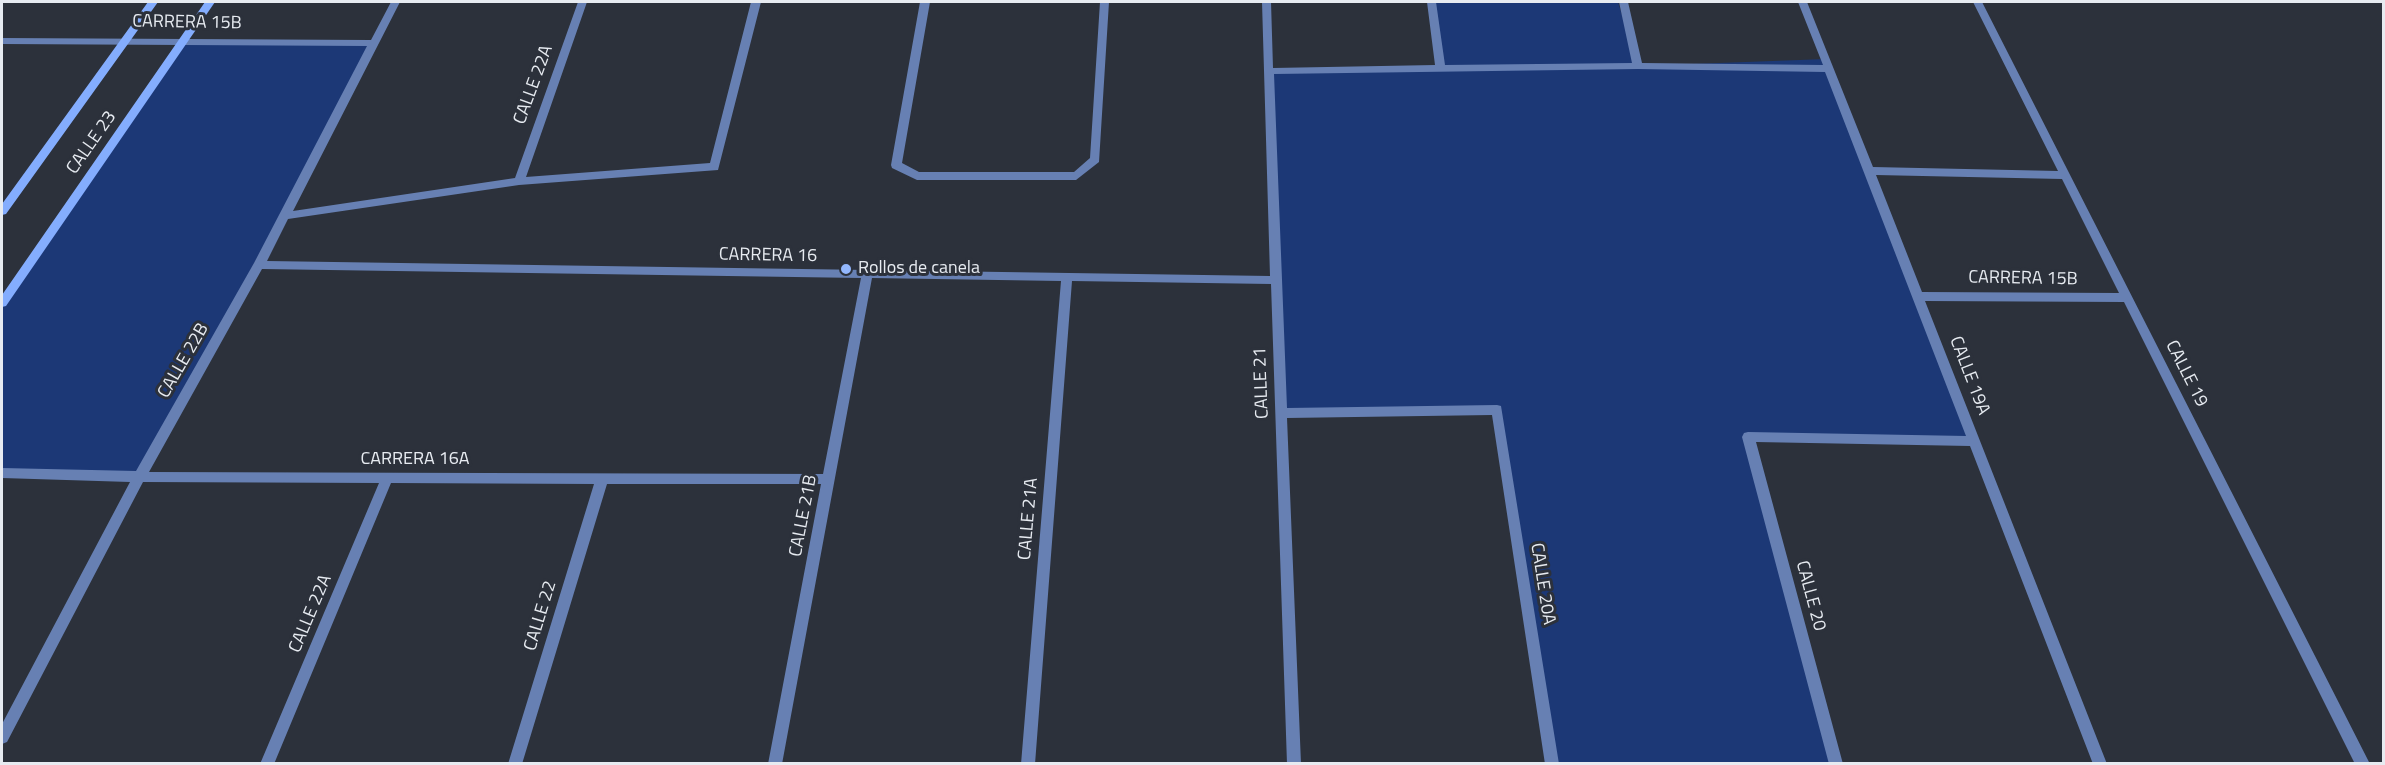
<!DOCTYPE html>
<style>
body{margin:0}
#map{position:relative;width:2385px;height:765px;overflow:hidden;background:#2c313b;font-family:"Titillium Web",sans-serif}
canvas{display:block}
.frame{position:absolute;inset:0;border:3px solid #e7ebf1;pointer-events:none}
</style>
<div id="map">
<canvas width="2385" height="765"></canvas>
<div class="frame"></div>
</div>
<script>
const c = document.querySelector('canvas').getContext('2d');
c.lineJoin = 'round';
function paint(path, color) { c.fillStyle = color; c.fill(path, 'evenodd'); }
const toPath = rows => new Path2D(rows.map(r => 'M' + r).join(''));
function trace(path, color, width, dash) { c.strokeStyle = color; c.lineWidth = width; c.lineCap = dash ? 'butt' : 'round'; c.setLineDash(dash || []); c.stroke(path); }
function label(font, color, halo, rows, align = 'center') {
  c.font = font + ' "Titillium Web",sans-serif'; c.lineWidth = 6; c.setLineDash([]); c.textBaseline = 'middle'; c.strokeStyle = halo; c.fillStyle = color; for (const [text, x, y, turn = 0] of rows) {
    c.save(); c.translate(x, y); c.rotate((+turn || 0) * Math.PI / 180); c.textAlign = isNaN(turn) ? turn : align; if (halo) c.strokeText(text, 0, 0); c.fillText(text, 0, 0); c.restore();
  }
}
paint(toPath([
 [1432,2,1618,2,1638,66,1826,59,1975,441,1748,438,1836,763,1552,763,1497,410,1281,413,1268,71,1440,68],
 [182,42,373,43,139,477,2,473,2,303]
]), '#1c3876');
paint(toPath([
 [391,2,400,2,293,211,515,178,578,2,587,2,526,177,710,163,751,2,761,2,718,170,519,185,288,219,267,261,1270,276,1262,2,1271,2,1273,68,1435,65,1427,2,1436,2,1445,65,1632,63,1619,2,1628,2,1642,63,1823,65,1798,2,1807,2,1873,167,2058,171,1973,2,1982,2,2370,764,2355,764,2124,302,1925,301,2107,764,2093,764,1970,446,1756,442,1843,764,1829,764,1742,437,1744,433,1748,432,1966,436,1825,72,1638,69,1274,74,1287,408,1497,405,1501,406,1559,764,1545,764,1492,415,1287,418,1301,764,1287,764,1271,284,1072,281,1035,764,1021,764,1061,281,872,278,782,764,768,764,821,484,607,484,522,764,508,764,594,484,391,483,274,764,260,764,379,483,143,482,7,742,2,744,2,724,130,482,2,478,2,468,136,471,254,263,367,46,2,44,2,38,371,40,391,2],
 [1876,175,2062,179,2119,293,1922,292,1876,175],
 [262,269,861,278,823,474,149,472,262,269],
 [920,2,930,2,902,163,919,172,1074,172,1090,158,1100,2,1109,2,1099,162,1076,180,917,180,892,168,891,165,920,2]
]), '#6780b3');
paint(toPath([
 [148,2,158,2,6,214,2,215,2,204,148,2],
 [205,2,215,2,6,306,2,307,2,295,205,2]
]), '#84adfe');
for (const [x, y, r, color] of [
 [846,269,6,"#93b7fd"]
]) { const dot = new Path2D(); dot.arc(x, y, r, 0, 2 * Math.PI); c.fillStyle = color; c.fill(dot); trace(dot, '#2c313b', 2); }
label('18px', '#e7ebf1', '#2c313b', [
 ["CARRERA 15B",187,23,1],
 ["CALLE 22A",534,85,-70],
 ["CALLE 23",92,143,-55],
 ["CARRERA 16",768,256,1],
 ["CARRERA 15B",2023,279,1],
 ["CALLE 22B",184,361,-60],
 ["CALLE 19",2186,374,63],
 ["CALLE 19A",1969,376,69],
 ["CALLE 21",1262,383,-92],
 ["CARRERA 16A",415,460],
 ["CALLE 21B",804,516,-79],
 ["CALLE 21A",1029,519,-85],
 ["CALLE 20A",1542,584,81],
 ["CALLE 20",1810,596,75],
 ["CALLE 22A",311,614,-67],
 ["CALLE 22",541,616,-73]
]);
label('18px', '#e7ebf1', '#2c313b', [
 ["Rollos de canela",858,269]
], 'left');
</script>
